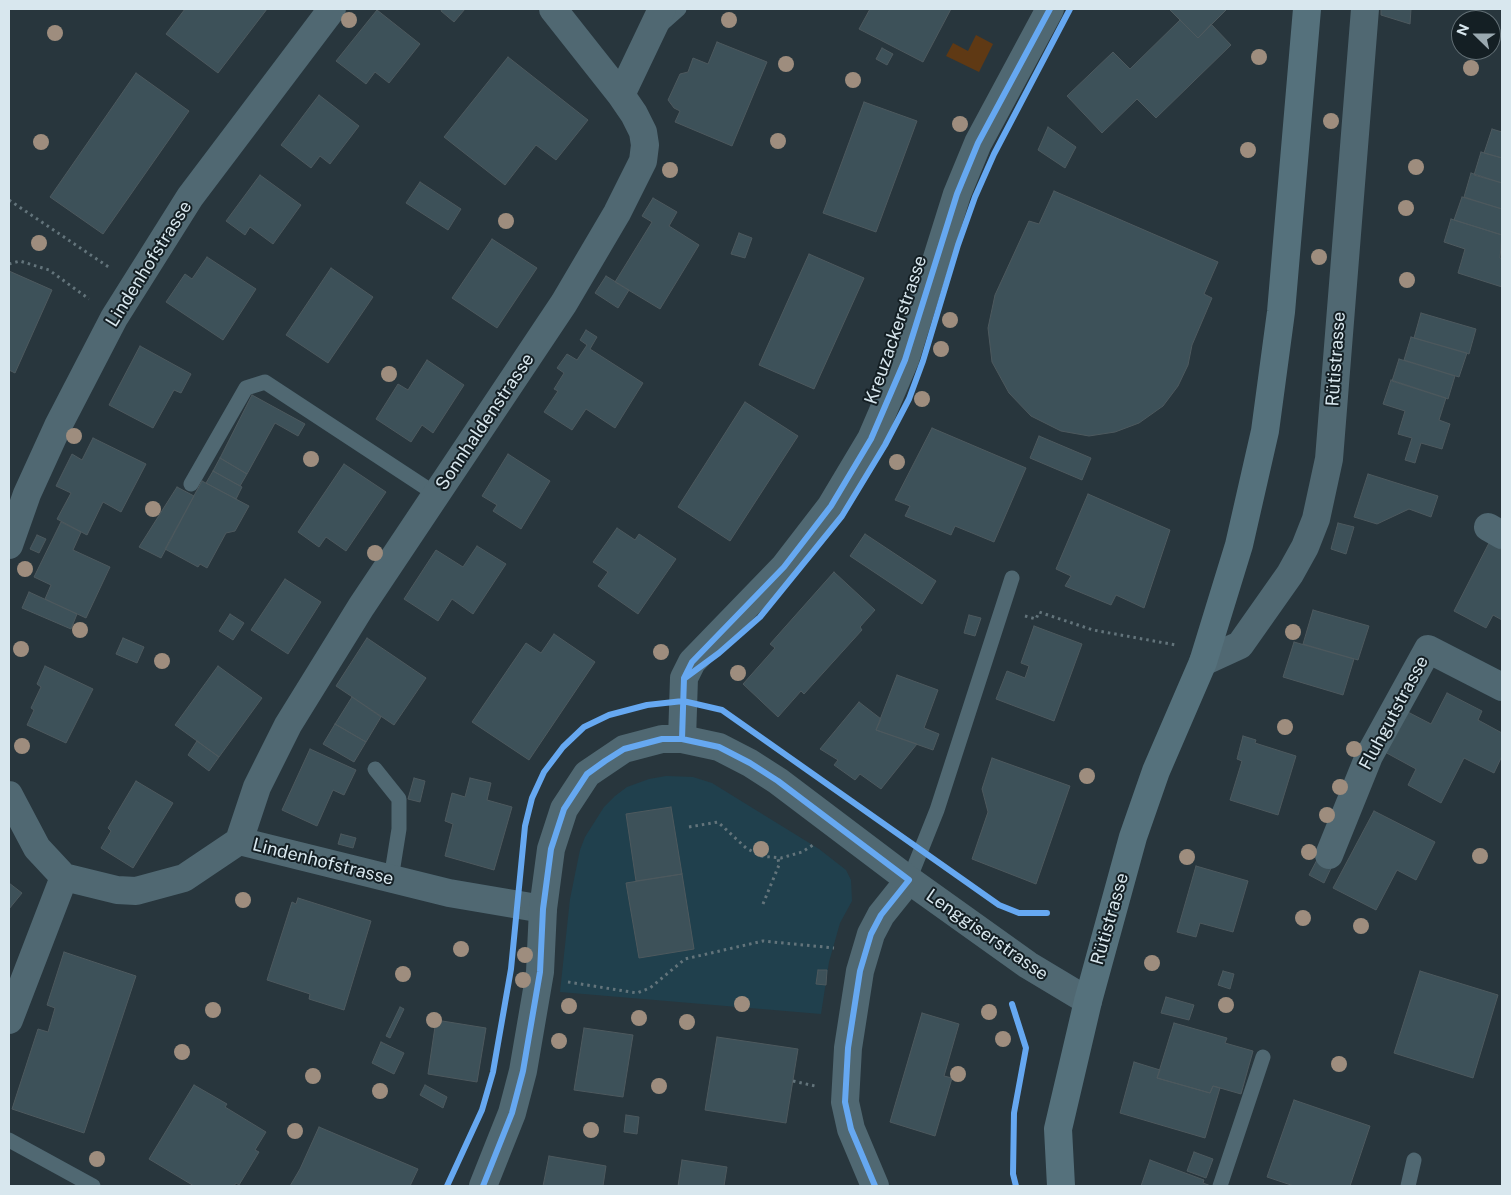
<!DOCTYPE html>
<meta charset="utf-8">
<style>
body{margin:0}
#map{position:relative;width:1511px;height:1195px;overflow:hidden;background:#28363d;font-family:"Public Sans",sans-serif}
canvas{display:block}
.frame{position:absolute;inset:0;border:10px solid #d8e7ee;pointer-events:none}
.north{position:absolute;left:1451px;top:10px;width:50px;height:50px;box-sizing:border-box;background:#141f24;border:1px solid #626f75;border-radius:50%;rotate:292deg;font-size:14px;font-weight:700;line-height:20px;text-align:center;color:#d8e7ee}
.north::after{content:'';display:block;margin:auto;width:18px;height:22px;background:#9aa9b0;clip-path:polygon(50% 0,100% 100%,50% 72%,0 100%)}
</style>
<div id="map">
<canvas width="1511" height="1195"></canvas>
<div class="frame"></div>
<div class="north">N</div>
</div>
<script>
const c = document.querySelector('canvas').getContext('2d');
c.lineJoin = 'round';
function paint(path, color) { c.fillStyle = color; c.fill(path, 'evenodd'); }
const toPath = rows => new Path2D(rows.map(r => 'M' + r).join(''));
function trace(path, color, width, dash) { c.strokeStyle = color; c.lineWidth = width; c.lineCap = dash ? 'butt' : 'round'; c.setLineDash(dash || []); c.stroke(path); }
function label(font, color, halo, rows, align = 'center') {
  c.font = font + ' "Public Sans",sans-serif'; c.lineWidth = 4; c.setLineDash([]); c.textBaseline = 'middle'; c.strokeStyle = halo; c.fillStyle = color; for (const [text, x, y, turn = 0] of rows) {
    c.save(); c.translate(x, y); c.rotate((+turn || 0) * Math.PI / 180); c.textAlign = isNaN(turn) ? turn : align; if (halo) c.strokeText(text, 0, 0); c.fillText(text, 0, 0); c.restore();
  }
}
paint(toPath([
 [666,776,693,777,712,783,819,849,846,870,851,880,852,901,840,923,829,962,821,1014,560,992,570,899,580,850,585,837,604,807,615,796,627,787,649,779]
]), '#20404d');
paint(toPath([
 [976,35,993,44,979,72,946,56,953,43,968,51]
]), '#5f3914');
const building = toPath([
 [185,9,267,9,218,73,166,34,185,9],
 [442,9,465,9,454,22,441,11,442,9],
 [870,9,951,9,923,62,859,29,870,9],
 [1169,9,1227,9,1198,38,1169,9],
 [1381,9,1411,9,1410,24,1381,15,1381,9],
 [377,10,420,44,389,83,375,72,366,84,336,61,377,10],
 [1180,20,1198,38,1211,24,1231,45,1156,118,1137,99,1102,133,1067,96,1113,52,1130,69,1180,20],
 [717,42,767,62,732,146,675,122,680,111,674,108,668,100,680,74,688,72,693,58,708,64,717,42],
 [882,48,893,54,887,65,876,59,882,48],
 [508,57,588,120,556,160,536,145,505,185,444,137,508,57],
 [136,73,189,111,103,234,50,197,136,73],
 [319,95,359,126,330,164,320,156,311,168,281,145,319,95],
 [864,102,917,121,876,232,823,213,864,102],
 [1048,127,1076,147,1065,168,1038,150,1048,127],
 [1492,129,1502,132,1502,158,1484,153,1492,129],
 [1481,152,1502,158,1502,183,1474,175,1481,152],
 [1471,173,1502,183,1502,209,1464,197,1471,173],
 [260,175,301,205,273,244,250,227,245,235,226,221,260,175],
 [420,182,461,209,448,230,406,203,420,182],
 [1054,191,1218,262,1204,294,1212,298,1192,345,1188,365,1178,386,1163,406,1139,423,1115,432,1089,436,1061,431,1031,416,1009,393,992,362,988,328,995,295,1029,221,1039,224,1054,191],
 [1462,197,1502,209,1502,235,1454,220,1462,197],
 [653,198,677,212,669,226,699,245,660,309,615,282,652,222,642,216,653,198],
 [1451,219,1502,235,1500,258,1502,259,1502,287,1458,273,1465,249,1444,242,1451,219],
 [739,233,752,238,745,258,731,254,739,233],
 [492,239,537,268,497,328,452,298,492,239],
 [809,254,864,278,814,389,759,365,809,254],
 [207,257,256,289,223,340,166,302,185,274,192,279,207,257],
 [331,268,373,297,328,363,286,335,331,268],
 [9,271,52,290,15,373,9,370,9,271],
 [606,276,629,290,618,308,595,293,606,276],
 [1421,313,1476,329,1469,354,1414,338,1421,313],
 [586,330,597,337,590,349,643,383,615,428,586,409,572,430,544,412,558,391,554,389,564,373,557,368,567,354,577,360,587,345,580,340,586,330],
 [1411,337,1467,353,1459,377,1404,360,1411,337],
 [140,346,191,374,181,393,174,390,153,428,109,405,140,346],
 [1399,359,1455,376,1448,399,1392,381,1399,359],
 [427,360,464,385,433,433,422,425,411,442,376,419,398,384,408,390,427,360],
 [1391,380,1446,398,1439,420,1450,424,1442,449,1421,443,1415,463,1405,460,1412,438,1398,434,1405,411,1383,404,1391,380],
 [252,395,305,424,298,436,275,423,247,474,220,458,252,395],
 [745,402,798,436,730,541,678,507,745,402],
 [932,428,1026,468,994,542,955,526,951,535,905,516,910,506,895,500,932,428],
 [1039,436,1091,458,1082,480,1030,458,1039,436],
 [93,438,146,464,121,512,103,502,87,535,57,519,71,493,56,486,72,454,82,460,93,438],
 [508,454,550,481,521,529,493,511,497,505,482,496,508,454],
 [220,458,247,474,240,486,213,471,220,458],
 [344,464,386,492,346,551,326,537,319,547,298,532,344,464],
 [213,471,242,487,236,499,206,483,213,471],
 [1368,474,1438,496,1431,517,1409,509,1377,524,1354,517,1368,474],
 [202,481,249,506,235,531,226,533,207,568,200,564,198,567,165,549,202,481],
 [177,487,194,496,161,558,139,547,177,487],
 [1088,494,1170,530,1144,608,1116,595,1111,605,1065,586,1071,576,1056,569,1088,494],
 [61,522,81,532,73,550,110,567,86,618,45,599,51,585,34,577,61,522],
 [1338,523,1354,527,1346,554,1331,549,1338,523],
 [617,528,635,540,639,534,676,559,638,614,598,586,608,572,593,562,617,528],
 [865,534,936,581,922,604,850,556,865,534],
 [37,535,46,539,39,553,30,549,37,535],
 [1489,543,1502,550,1502,620,1493,615,1486,628,1454,611,1489,543],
 [477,546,506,564,473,614,452,599,438,621,404,599,436,550,463,567,477,546],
 [834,572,875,610,860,627,862,630,804,694,801,691,778,717,743,684,775,648,770,644,834,572],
 [285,579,321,602,288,654,251,630,285,579],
 [29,592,77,614,71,629,22,608,29,592],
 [1313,610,1369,626,1358,660,1303,644,1313,610],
 [230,614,244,623,233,640,219,631,230,614],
 [969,615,981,618,975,636,964,633,969,615],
 [1034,626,1082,644,1054,721,996,699,1007,671,1025,678,1029,666,1021,663,1034,626],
 [554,634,595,662,529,760,472,722,526,643,541,653,554,634],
 [123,638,144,647,137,663,116,654,123,638],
 [367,638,426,678,394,725,336,686,367,638],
 [1294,642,1354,659,1343,695,1283,677,1294,642],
 [45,666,93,689,66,743,27,725,34,710,31,708,41,687,37,684,45,666],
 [218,666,262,698,219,757,175,725,218,666],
 [897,675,938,690,924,728,939,734,933,750,876,730,897,675],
 [1447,693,1482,711,1478,720,1502,733,1502,756,1494,773,1464,758,1441,803,1408,785,1416,769,1383,751,1404,710,1431,724,1447,693],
 [352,697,381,717,366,742,335,724,352,697],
 [859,702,881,719,876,730,917,744,881,789,860,774,855,780,834,765,838,760,820,749,859,702],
 [335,724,366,742,354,762,323,744,335,724],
 [1243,736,1256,740,1255,743,1296,756,1278,815,1230,800,1242,761,1237,759,1243,736],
 [197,741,219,757,209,771,188,755,197,741],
 [310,749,356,770,344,795,333,790,317,826,282,810,310,749],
 [992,758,1070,786,1036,884,972,859,988,812,982,789,992,758],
 [414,778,425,781,420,802,408,799,414,778],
 [470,778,491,783,487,800,512,807,494,870,445,856,453,824,445,821,452,793,465,797,470,778],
 [136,781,173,803,133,868,101,848,111,831,108,828,136,781],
 [671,807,682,874,636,881,626,814,671,807],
 [1374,811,1435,842,1416,880,1397,870,1376,910,1333,888,1374,811],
 [341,834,356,838,353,848,338,844,341,834],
 [1319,856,1333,864,1324,883,1309,875,1319,856],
 [1196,866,1248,881,1233,932,1200,923,1196,937,1177,932,1196,866],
 [682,874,694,949,639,958,626,883,682,874],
 [9,883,22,893,9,909,9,883],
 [298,898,371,921,344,1010,309,999,310,994,267,980,292,902,296,904,298,898],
 [64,952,136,976,84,1133,12,1109,38,1029,48,1032,55,1008,47,1005,64,952],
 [818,970,827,970,826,985,816,984,818,970],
 [1223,971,1234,974,1230,989,1218,985,1223,971],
 [1420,971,1498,995,1473,1078,1394,1053,1420,971],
 [1166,997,1194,1005,1189,1020,1161,1013,1166,997],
 [400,1007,404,1009,390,1038,386,1036,400,1007],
 [922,1013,959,1024,944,1076,952,1078,935,1136,890,1122,922,1013],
 [436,1020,486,1028,477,1082,428,1074,436,1020],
 [1174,1023,1227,1038,1225,1043,1253,1051,1241,1094,1213,1086,1210,1093,1157,1078,1174,1023],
 [584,1028,633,1035,623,1097,574,1090,584,1028],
 [717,1037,798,1049,786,1123,705,1110,717,1037],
 [381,1042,404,1053,394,1074,372,1063,381,1042],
 [1134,1062,1160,1070,1157,1078,1210,1093,1213,1086,1220,1088,1205,1138,1120,1113,1134,1062],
 [194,1085,227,1104,225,1107,266,1132,255,1150,259,1152,239,1185,236,1183,234,1186,194,1186,149,1159,194,1085],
 [425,1085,447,1097,443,1108,420,1095,425,1085],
 [1294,1100,1370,1126,1350,1186,1294,1186,1267,1177,1294,1100],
 [626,1115,639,1117,637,1134,624,1132,626,1115],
 [319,1127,418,1169,410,1186,290,1186,300,1169,319,1127],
 [1194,1152,1213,1159,1206,1178,1187,1171,1194,1152],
 [549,1156,606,1166,603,1186,543,1186,549,1156],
 [682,1160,727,1167,724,1186,678,1186,682,1160],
 [1150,1160,1204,1180,1203,1183,1211,1186,1141,1186,1150,1160]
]);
paint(building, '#3d5159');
trace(building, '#4d595e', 1);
trace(toPath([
 [9,200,110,268],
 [9,264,20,261,49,270,89,299],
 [1025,616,1036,619,1039,612,1093,630,1176,645],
 [689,827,718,822,746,848,761,856,781,858,802,852,813,845],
 [763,904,779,865,778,858],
 [568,982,637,993,650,988,685,959,763,941,834,948],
 [793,1081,815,1086]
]), '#63747b', 3, [2.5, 4]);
trace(toPath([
 [661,25,679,9],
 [191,484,246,388,265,382,437,495],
 [375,769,399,799,399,829,391,879],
 [909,880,937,810,1012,578],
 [9,1140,93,1186],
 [1220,1186,1263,1057],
 [1408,1186,1414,1160]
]), '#506872', 15);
trace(toPath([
 [621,95,662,9],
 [1488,527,1502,535],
 [9,545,27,494,58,426,114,318,190,197,332,9],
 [1203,662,1240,645,1290,574,1305,547,1316,519,1329,459,1365,9],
 [682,739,684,678,692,662,784,567,831,506,871,439,905,360,957,194,978,143,1050,9],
 [9,795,37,848,64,877,117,890,136,891,184,878,239,841,449,893,543,909],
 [239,841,257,787,288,725,361,607,564,303,617,213,643,161,645,145,643,132,634,114,621,95,553,9],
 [1329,855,1369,756,1428,649,1502,687],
 [9,1020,64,877],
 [875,1186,851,1129,845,1102,848,1048,860,971,871,934,881,915,909,880]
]), '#506872', 28);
trace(toPath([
 [483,1186,512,1113,523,1071,540,972,543,909,551,849,564,809,587,774,624,749,662,739,682,739,719,747,750,763,778,781,909,880,1028,965,1088,1001]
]), '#506872', 28);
trace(toPath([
 [1061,1186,1058,1129,1088,1001,1133,837,1156,771,1203,662,1239,545,1265,431,1281,312,1307,9]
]), '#55717c', 28);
trace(toPath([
 [685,678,719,653,760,617,842,516,885,445,909,399,923,361,958,245,975,197,994,154,1070,9],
 [682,739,684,678,692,662,784,567,831,506,871,439,905,360,957,194,978,143,1050,9],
 [1012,1004,1026,1048,1014,1113,1013,1174,1016,1186],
 [447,1186,482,1110,493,1072,511,969,525,826,532,798,544,772,563,747,584,727,609,715,647,705,683,701,722,710,999,905,1019,913,1047,913],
 [483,1186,512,1113,523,1071,540,972,543,909,551,849,564,809,587,774,605,761,624,749,662,739,682,739,719,747,750,763,778,781,909,880,881,915,871,934,860,971,848,1048,845,1102,851,1129,875,1186]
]), '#66a8f1', 6);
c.fillStyle = '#9e8d7e';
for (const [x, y] of [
 [349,20],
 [729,20],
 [55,33],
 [1259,57],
 [786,64],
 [1471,68],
 [853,80],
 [1331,121],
 [960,124],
 [778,141],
 [41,142],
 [1248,150],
 [1416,167],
 [670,170],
 [1406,208],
 [506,221],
 [39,243],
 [1319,257],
 [1407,280],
 [950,320],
 [941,349],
 [389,374],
 [922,399],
 [74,436],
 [311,459],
 [897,462],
 [153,509],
 [375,553],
 [25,569],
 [80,630],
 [1293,632],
 [21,649],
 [661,652],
 [162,661],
 [738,673],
 [1285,727],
 [22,746],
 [1354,749],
 [1087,776],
 [1340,787],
 [1327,815],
 [761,849],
 [1309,852],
 [1480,856],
 [1187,857],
 [243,900],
 [1303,918],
 [1361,926],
 [461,949],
 [525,955],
 [1152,963],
 [403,974],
 [523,980],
 [742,1004],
 [1226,1005],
 [569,1006],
 [213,1010],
 [989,1012],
 [639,1018],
 [434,1020],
 [687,1022],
 [1003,1039],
 [559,1041],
 [182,1052],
 [1339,1064],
 [958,1074],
 [313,1076],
 [659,1086],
 [380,1091],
 [591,1130],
 [295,1131],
 [97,1159]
]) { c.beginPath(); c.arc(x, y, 8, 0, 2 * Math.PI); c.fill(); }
label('18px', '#d8e7ee', '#141f24', [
 ["Lindenhofstrasse",149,264,-58],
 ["Kreuzackerstrasse",896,330,-71],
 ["Rütistrasse",1336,359,-86],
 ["Sonnhaldenstrasse",485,422,-56],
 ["Fluhgutstrasse",1394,713,-62],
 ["Lindenhofstrasse",323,862,14],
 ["Rütistrasse",1110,919,-74],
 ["Lenggiserstrasse",987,935,35]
]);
</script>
